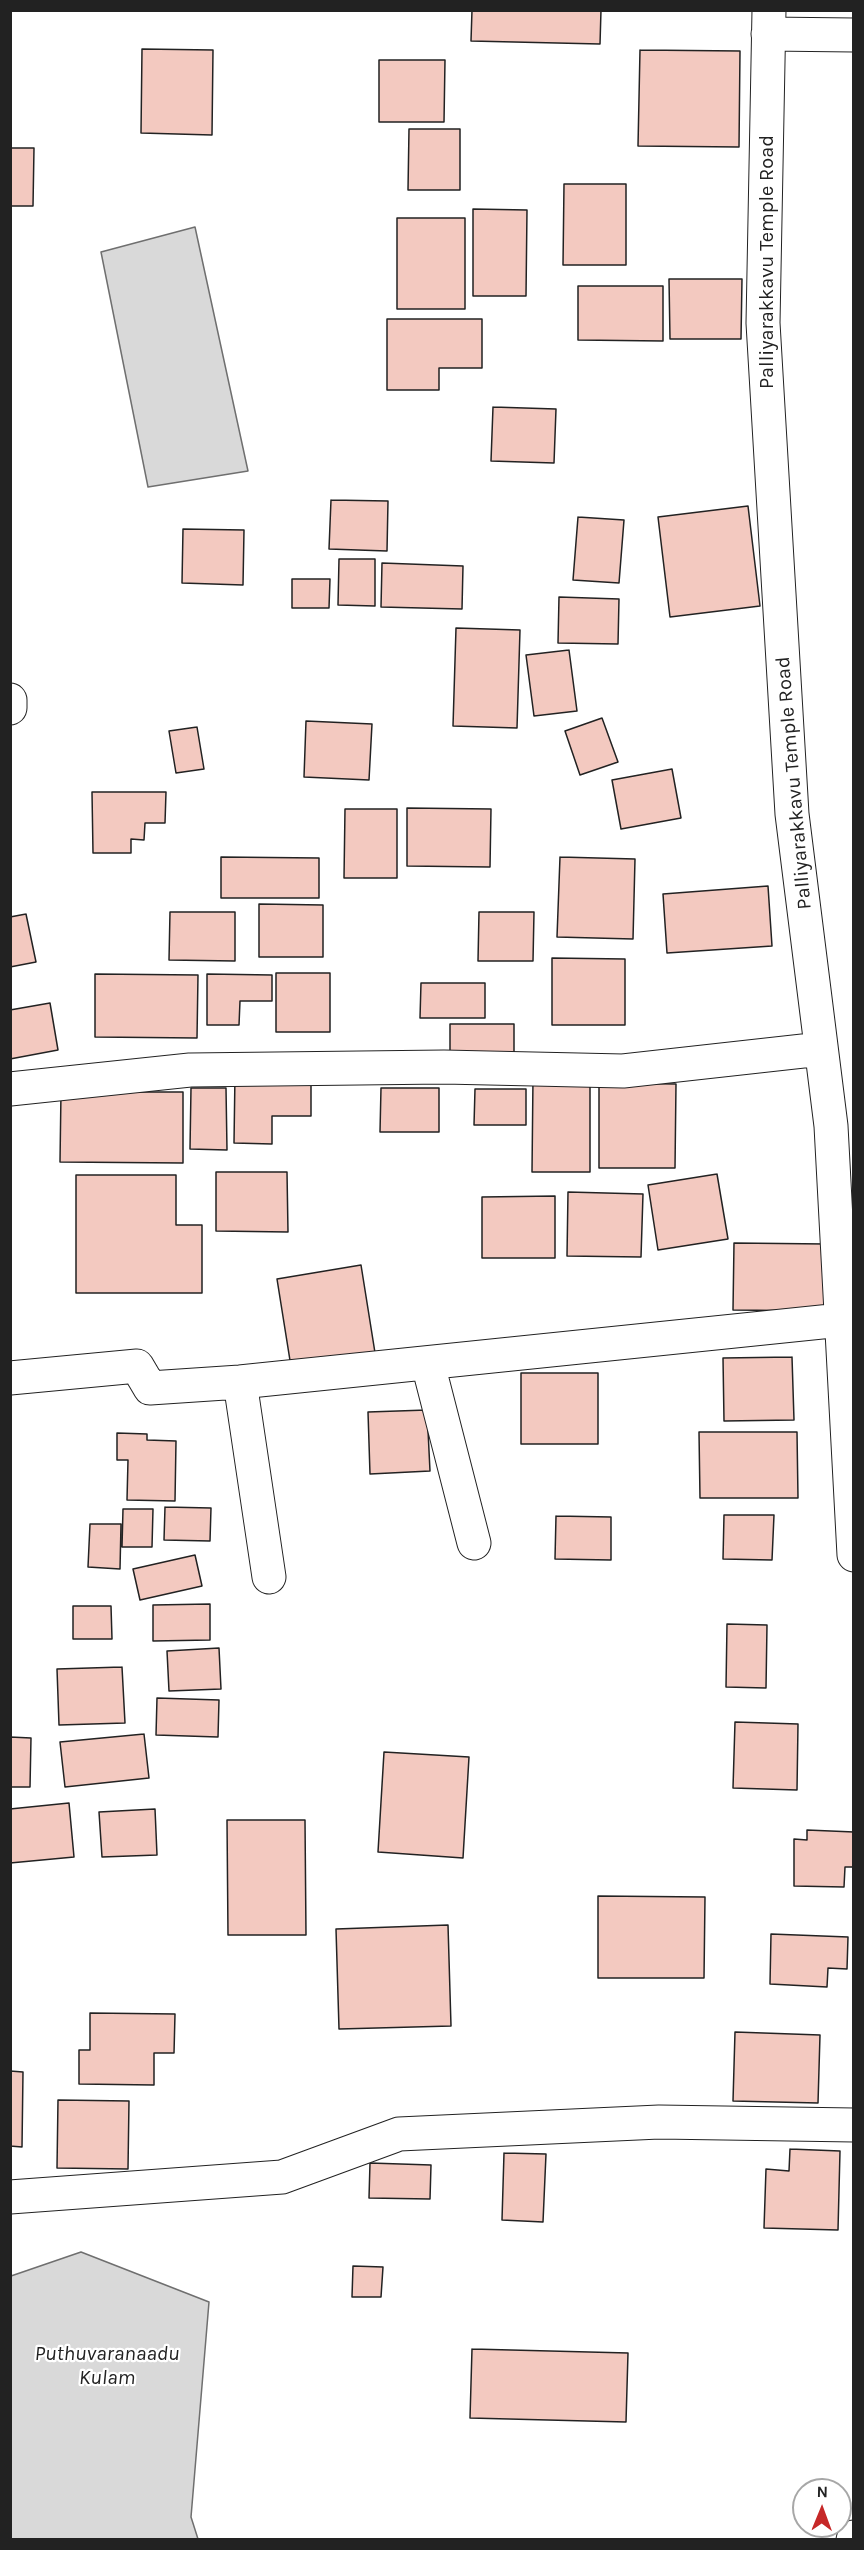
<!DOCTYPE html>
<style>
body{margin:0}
#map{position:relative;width:864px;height:2550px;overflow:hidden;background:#fff;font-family:Karla,sans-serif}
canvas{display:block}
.frame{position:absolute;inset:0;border:12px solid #222;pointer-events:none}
.north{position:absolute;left:792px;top:2478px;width:60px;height:60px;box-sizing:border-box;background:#fff;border:2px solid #a7a7a7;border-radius:50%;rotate:1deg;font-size:16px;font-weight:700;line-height:24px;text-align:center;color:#222}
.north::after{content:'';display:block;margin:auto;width:21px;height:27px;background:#c62828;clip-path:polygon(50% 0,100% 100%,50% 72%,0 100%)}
</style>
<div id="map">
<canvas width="864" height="2550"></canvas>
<div class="frame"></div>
<div class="north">N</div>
</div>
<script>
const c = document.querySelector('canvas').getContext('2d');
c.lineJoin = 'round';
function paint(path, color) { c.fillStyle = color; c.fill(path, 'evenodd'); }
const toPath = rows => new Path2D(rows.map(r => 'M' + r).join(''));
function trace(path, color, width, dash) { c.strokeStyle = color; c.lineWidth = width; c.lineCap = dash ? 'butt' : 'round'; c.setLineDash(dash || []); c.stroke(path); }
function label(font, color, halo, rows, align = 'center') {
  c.font = font + ' Karla,sans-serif'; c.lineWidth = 4.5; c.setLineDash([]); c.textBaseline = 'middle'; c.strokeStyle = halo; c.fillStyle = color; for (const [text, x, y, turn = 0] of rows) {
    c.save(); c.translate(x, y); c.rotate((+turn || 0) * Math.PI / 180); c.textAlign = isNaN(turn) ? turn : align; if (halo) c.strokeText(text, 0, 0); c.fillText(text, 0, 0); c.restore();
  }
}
const water = toPath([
 [195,227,248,471,148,487,101,252,195,227],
 [81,2252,209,2302,191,2517,198,2539,11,2539,11,2276,81,2252]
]);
paint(water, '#d9d9d9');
trace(water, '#6f6f6f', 1.5);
const building = toPath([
 [472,10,601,10,600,44,471,41,472,10],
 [142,49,213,50,212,135,141,133,142,49],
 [640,50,740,51,739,147,638,146,640,50],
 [379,60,445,60,444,122,379,122,379,60],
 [409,129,460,129,460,190,408,190,409,129],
 [10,148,34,148,33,206,10,206,10,148],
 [564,184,626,184,626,265,563,265,564,184],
 [473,209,527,210,526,296,473,296,473,209],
 [397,218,465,218,465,309,397,309,397,218],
 [669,279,742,279,741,339,670,339,669,279],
 [578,286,663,286,663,341,578,340,578,286],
 [387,319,482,319,482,368,439,368,439,390,387,390,387,319],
 [493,407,556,409,554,463,491,461,493,407],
 [331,500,388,501,387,551,329,549,331,500],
 [748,506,760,606,670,617,658,517,748,506],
 [578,517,624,520,619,583,573,580,578,517],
 [183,529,244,530,243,585,182,583,183,529],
 [339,559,375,559,375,606,338,605,339,559],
 [382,563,463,566,462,609,381,607,382,563],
 [292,579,330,579,329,608,292,608,292,579],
 [559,597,619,599,618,644,558,643,559,597],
 [456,628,520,630,517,728,453,726,456,628],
 [569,650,577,711,534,716,526,655,569,650],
 [602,718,618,762,580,775,565,731,602,718],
 [306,721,372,724,369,780,304,777,306,721],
 [197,727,204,769,176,773,169,731,197,727],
 [672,769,681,818,621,829,612,780,672,769],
 [92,792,166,792,165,823,145,823,144,840,131,839,131,853,93,853,92,792],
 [407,808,491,809,490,867,407,866,407,808],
 [345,809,397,809,397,878,344,878,345,809],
 [221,857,319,858,319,898,221,898,221,857],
 [560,857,635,859,633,939,557,937,560,857],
 [768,886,772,946,667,953,663,894,768,886],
 [259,904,323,905,323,957,259,957,259,904],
 [170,912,235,912,235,961,169,960,170,912],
 [479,912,534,912,533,961,478,961,479,912],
 [26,914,36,962,10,967,10,917,26,914],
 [552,958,625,959,625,1025,552,1025,552,958],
 [276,973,330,973,330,1032,276,1032,276,973],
 [95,974,198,975,197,1038,95,1037,95,974],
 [207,974,272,975,272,1001,240,1001,239,1025,207,1025,207,974],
 [421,983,485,983,485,1018,420,1018,421,983],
 [50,1003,58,1050,10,1059,10,1010,50,1003],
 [450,1024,514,1024,514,1060,450,1059,450,1024],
 [235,1074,311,1074,311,1116,272,1116,272,1144,234,1143,235,1074],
 [533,1078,590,1079,590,1172,532,1172,533,1078],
 [599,1083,676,1084,675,1168,599,1168,599,1083],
 [191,1088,226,1088,227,1150,190,1149,191,1088],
 [381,1088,439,1088,439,1132,380,1132,381,1088],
 [475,1089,526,1089,526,1125,474,1125,475,1089],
 [61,1092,183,1092,183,1163,60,1162,61,1092],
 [216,1172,287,1172,288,1232,216,1231,216,1172],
 [717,1174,728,1239,658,1250,648,1185,717,1174],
 [76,1175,176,1175,176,1225,202,1225,202,1293,76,1293,76,1175],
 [568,1192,643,1194,641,1257,567,1256,568,1192],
 [555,1196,555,1258,482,1258,482,1197,555,1196],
 [734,1243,826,1244,826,1311,733,1310,734,1243],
 [361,1265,376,1359,292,1373,277,1279,361,1265],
 [792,1357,794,1420,724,1421,723,1358,792,1357],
 [521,1373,598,1373,598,1444,521,1444,521,1373],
 [427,1410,430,1471,370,1474,368,1412,427,1410],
 [699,1432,797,1432,798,1498,700,1498,699,1432],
 [117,1433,147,1434,147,1440,176,1441,175,1501,127,1500,128,1460,117,1460,117,1433],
 [165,1507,211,1508,210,1541,164,1540,165,1507],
 [123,1509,153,1509,152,1547,122,1547,123,1509],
 [724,1515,774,1515,772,1560,723,1559,724,1515],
 [556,1516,611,1517,611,1560,555,1559,556,1516],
 [90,1524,121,1524,120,1569,88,1567,90,1524],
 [195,1555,202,1586,140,1600,133,1569,195,1555],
 [210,1604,210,1640,153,1641,153,1605,210,1604],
 [73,1606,111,1606,112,1639,73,1639,73,1606],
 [727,1624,767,1625,766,1688,726,1687,727,1624],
 [219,1648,221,1689,169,1691,167,1651,219,1648],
 [122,1667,125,1723,59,1725,57,1669,122,1667],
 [157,1698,219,1700,218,1737,156,1735,157,1698],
 [735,1722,798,1724,797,1790,733,1788,735,1722],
 [144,1734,149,1778,65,1787,60,1742,144,1734],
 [10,1737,31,1738,30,1787,10,1787,10,1737],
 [384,1752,469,1757,463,1858,378,1852,384,1752],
 [69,1803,74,1857,10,1863,10,1809,69,1803],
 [155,1809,157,1855,102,1857,99,1812,155,1809],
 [227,1820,305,1820,306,1935,228,1935,227,1820],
 [807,1830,854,1832,854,1867,845,1867,844,1887,794,1886,794,1839,807,1840,807,1830],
 [598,1896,705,1897,704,1978,598,1978,598,1896],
 [448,1925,451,2026,339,2029,336,1929,448,1925],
 [771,1934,848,1937,847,1969,828,1968,827,1987,770,1984,771,1934],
 [90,2013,175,2014,174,2053,154,2053,154,2085,79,2084,79,2050,90,2050,90,2013],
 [735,2032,820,2035,818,2103,733,2101,735,2032],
 [10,2071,23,2072,22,2147,10,2146,10,2071],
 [58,2100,129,2101,128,2169,57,2168,58,2100],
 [790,2149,840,2151,838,2230,764,2228,766,2169,789,2171,790,2149],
 [504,2153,546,2154,543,2222,502,2220,504,2153],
 [370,2163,431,2165,430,2199,369,2198,370,2163],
 [353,2266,383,2267,381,2297,352,2297,353,2266],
 [472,2349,628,2353,626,2422,470,2418,472,2349]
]);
paint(building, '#f3c9c0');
trace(building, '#222', 1.5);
const minor = toPath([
 [769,10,763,323,792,814,831,1126,854,1555],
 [768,34,854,35],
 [10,700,10,708],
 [10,1089,190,1070,444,1067,623,1071,821,1049],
 [428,1364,474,1543],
 [10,1378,137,1366,150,1388,240,1382,841,1320],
 [240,1382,269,1577],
 [10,2197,282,2177,399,2134,659,2122,854,2125],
 [853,2540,854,2537]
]);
trace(minor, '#222', 35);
trace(minor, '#fff', 33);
label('20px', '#222', '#fff', [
 ["Palliyarakkavu Temple Road",767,262,-90],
 ["Palliyarakkavu Temple Road",794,783,-95]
]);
label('italic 21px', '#222', '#fff', [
 ["Puthuvaranaadu",107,2354],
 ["Kulam",107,2378]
]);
</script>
